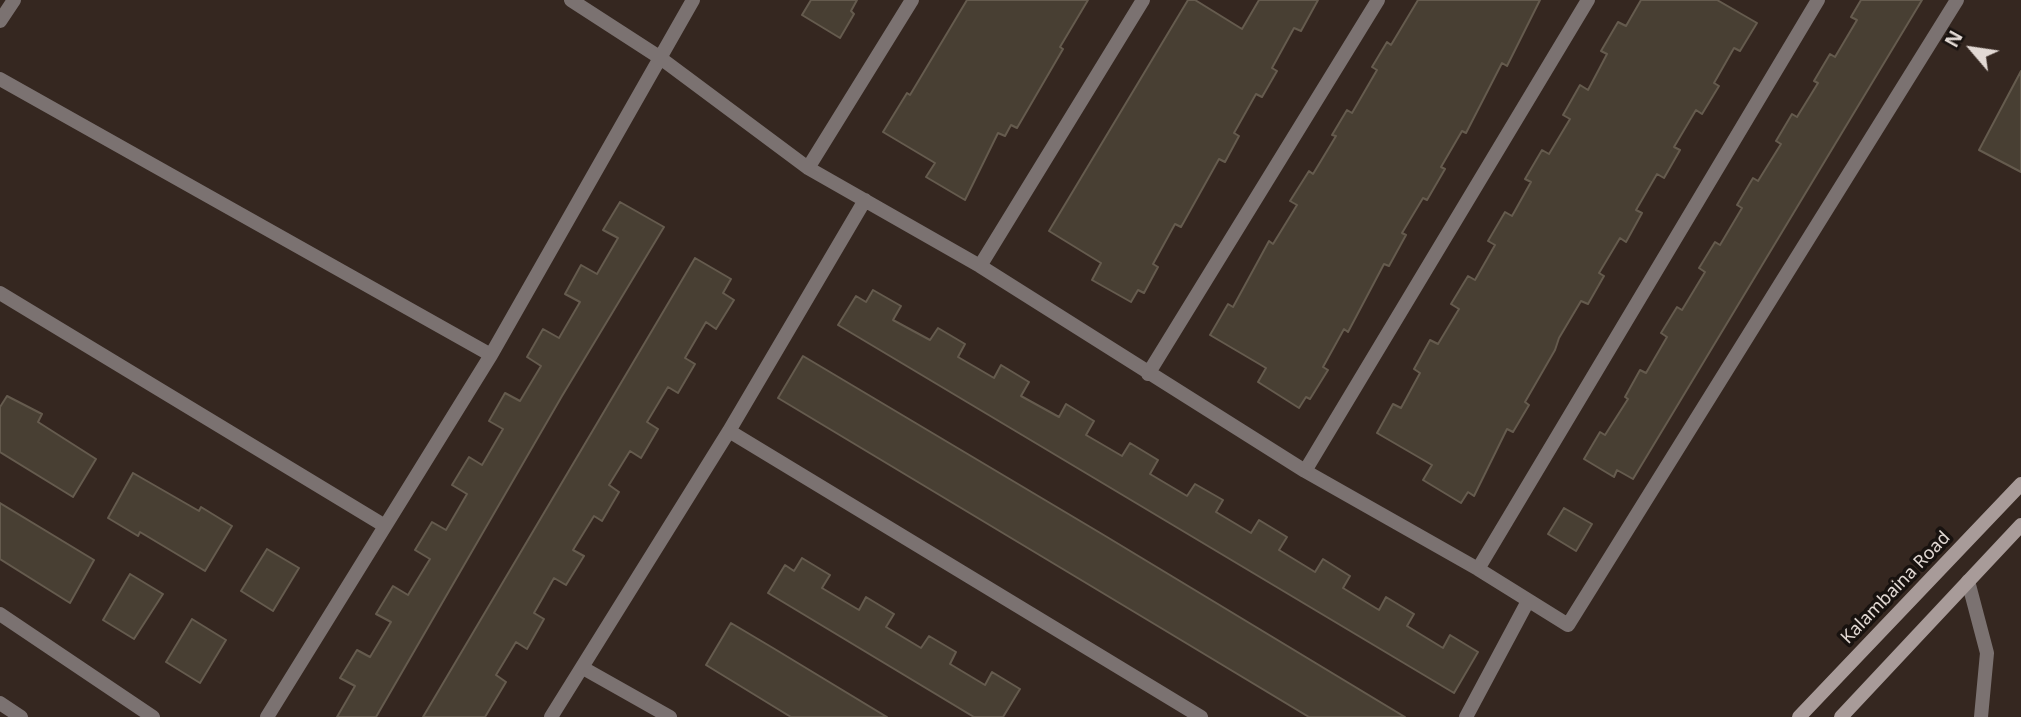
<!DOCTYPE html>
<style>
body{margin:0}
#map{position:relative;width:2021px;height:717px;overflow:hidden;background:#352720;font-family:"Noto Sans",sans-serif}
canvas{display:block}
.north{position:absolute;left:1937px;top:14px;width:70px;height:70px;-webkit-text-stroke:5px #18120f;paint-order:stroke;rotate:299deg;font-size:19px;font-weight:700;line-height:28px;text-align:center;color:#e2d9d4}
.north::after{content:'';display:block;margin:auto;width:24px;height:32px;background:#e2d9d4;clip-path:polygon(50% 0,100% 100%,50% 72%,0 100%)}
</style>
<div id="map">
<canvas width="2021" height="717"></canvas>
<div class="north">N</div>
</div>
<script>
const c = document.querySelector('canvas').getContext('2d');
c.lineJoin = 'round';
function paint(path, color) { c.fillStyle = color; c.fill(path, 'evenodd'); }
const toPath = rows => new Path2D(rows.map(r => 'M' + r).join(''));
function trace(path, color, width, dash) { c.strokeStyle = color; c.lineWidth = width; c.lineCap = dash ? 'butt' : 'round'; c.setLineDash(dash || []); c.stroke(path); }
function label(font, color, halo, rows, align = 'center') {
  c.font = font + ' "Noto Sans",sans-serif'; c.lineWidth = 7; c.setLineDash([]); c.textBaseline = 'middle'; c.strokeStyle = halo; c.fillStyle = color; for (const [text, x, y, turn = 0] of rows) {
    c.save(); c.translate(x, y); c.rotate((+turn || 0) * Math.PI / 180); c.textAlign = isNaN(turn) ? turn : align; if (halo) c.strokeText(text, 0, 0); c.fillText(text, 0, 0); c.restore();
  }
}
const building = toPath([
 [811,0,857,0,851,11,854,14,840,38,802,15,811,0],
 [967,0,1088,0,1060,47,1063,49,1017,128,1011,125,1005,136,998,133,965,200,926,177,935,163,883,132,907,93,910,95,967,0],
 [1188,0,1195,0,1242,29,1259,0,1318,0,1301,31,1294,28,1272,68,1277,71,1262,97,1256,94,1234,133,1239,136,1225,162,1219,159,1181,227,1175,224,1153,264,1158,267,1144,293,1138,290,1131,302,1092,280,1101,263,1049,231,1188,0],
 [1418,0,1540,0,1507,66,1502,63,1466,133,1462,131,1441,167,1445,169,1427,200,1423,198,1402,233,1406,235,1389,266,1384,264,1348,332,1344,329,1323,367,1328,370,1310,399,1306,397,1299,408,1258,382,1266,368,1210,335,1228,304,1233,307,1269,241,1273,244,1297,205,1290,201,1309,171,1313,174,1336,136,1332,135,1347,110,1352,113,1377,70,1372,67,1387,42,1391,45,1418,0],
 [1641,0,1717,0,1757,23,1740,51,1734,48,1714,83,1719,86,1702,114,1696,110,1674,147,1680,150,1664,178,1657,174,1636,210,1642,213,1626,242,1620,238,1599,273,1604,276,1588,304,1581,301,1559,338,1555,350,1525,402,1529,405,1513,432,1507,429,1474,496,1468,492,1461,503,1423,480,1432,465,1377,433,1393,404,1401,408,1420,373,1414,369,1430,340,1438,344,1459,309,1451,304,1468,276,1475,280,1495,245,1488,241,1505,212,1512,216,1531,182,1525,179,1542,150,1549,154,1570,119,1563,115,1580,85,1588,90,1607,54,1601,51,1618,22,1626,26,1641,0],
 [1861,0,1922,0,1633,479,1617,470,1614,477,1584,459,1600,432,1605,435,1628,399,1625,397,1640,370,1646,373,1667,337,1661,333,1677,307,1682,310,1705,272,1699,268,1715,242,1720,245,1742,208,1737,205,1753,178,1758,181,1781,144,1776,141,1792,114,1797,117,1818,83,1814,81,1830,54,1835,57,1857,20,1851,17,1861,0],
 [2021,71,2021,172,1979,150,2021,71],
 [620,202,664,227,562,396,376,717,337,717,355,686,340,678,357,650,370,657,391,622,376,614,393,586,408,595,430,559,415,550,432,522,446,530,467,494,452,485,469,457,482,465,503,429,489,421,505,393,520,401,541,366,527,357,543,329,559,338,580,302,565,294,581,265,597,274,618,238,603,230,620,202],
 [695,258,731,279,723,293,734,300,716,329,706,322,685,358,695,364,678,393,668,387,647,422,658,429,641,458,630,451,609,485,619,492,602,521,594,516,573,550,584,556,566,585,554,578,534,613,544,619,527,649,516,642,496,675,506,682,485,717,423,717,695,258],
 [873,290,901,306,893,320,930,340,938,328,965,344,958,357,994,378,1001,365,1029,382,1021,396,1059,417,1066,404,1094,421,1086,435,1122,456,1130,443,1158,460,1150,474,1187,496,1195,484,1223,500,1216,512,1251,533,1259,520,1287,537,1279,550,1315,572,1323,559,1350,576,1343,588,1379,610,1386,597,1414,614,1407,626,1443,648,1450,635,1478,652,1454,693,838,325,856,296,866,302,873,290],
 [803,356,1102,534,1405,717,1309,717,1161,628,778,398,803,356],
 [7,396,42,414,38,422,96,459,73,497,0,452,0,407,7,396],
 [133,473,199,511,201,507,232,526,205,571,140,532,138,536,108,518,133,473],
 [0,503,94,560,70,603,0,559,0,503],
 [1564,508,1592,524,1576,551,1548,534,1564,508],
 [267,549,299,568,273,611,241,591,267,549],
 [802,558,830,575,822,588,859,610,866,597,894,614,886,627,921,648,929,636,956,652,950,664,985,685,992,672,1020,689,1003,717,974,717,768,593,785,565,794,571,802,558],
 [130,574,163,594,134,639,103,620,130,574],
 [192,619,226,640,200,683,166,662,192,619],
 [731,623,773,648,887,717,791,717,768,703,706,665,731,623]
]);
paint(building, '#483f33');
trace(building, '#655b4e', 2);
trace(toPath([
 [571,0,659,57,808,168,980,266,1305,471,1478,569,1568,625,1957,0],
 [0,21,14,0],
 [0,79,491,355],
 [808,168,912,0],
 [980,266,1143,0],
 [0,293,385,526],
 [1148,374,1378,0],
 [729,431,1201,717],
 [1305,471,1588,0],
 [1478,569,1818,0],
 [1968,581,1987,653,1981,717],
 [0,614,153,717],
 [583,668,670,717],
 [0,703,21,717],
 [267,717,491,355,693,0],
 [551,717,729,431,865,200],
 [1466,717,1528,601]
]), '#7b7271', 14);
trace(toPath([
 [1799,717,2021,484],
 [1841,717,2021,525]
]), '#a89b99', 14);
label('18px', '#e2d9d4', '#18120f', [
 ["Kalambaina Road",1896,588,-46]
]);
</script>
